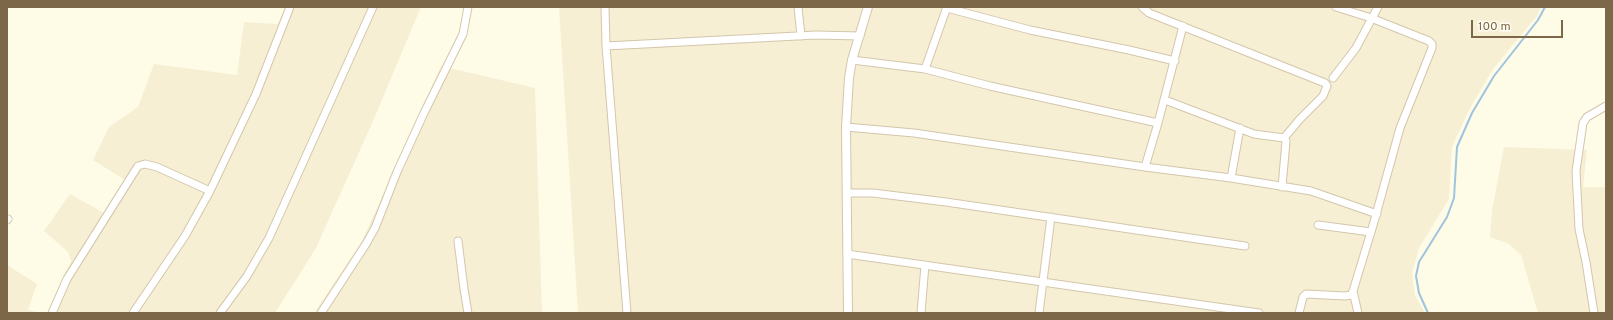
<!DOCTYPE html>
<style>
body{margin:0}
#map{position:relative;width:1613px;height:320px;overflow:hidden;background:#fefbe7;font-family:Overpass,sans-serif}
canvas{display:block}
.frame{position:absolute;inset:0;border:8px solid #7c6748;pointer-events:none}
.scale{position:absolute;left:1471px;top:20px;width:92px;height:18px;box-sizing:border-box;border:2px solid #7c6748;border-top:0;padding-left:5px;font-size:12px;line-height:14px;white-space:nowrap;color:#7c6748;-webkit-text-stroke:3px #fffdf0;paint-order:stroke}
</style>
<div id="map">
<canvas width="1613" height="320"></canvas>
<div class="frame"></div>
<div class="scale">100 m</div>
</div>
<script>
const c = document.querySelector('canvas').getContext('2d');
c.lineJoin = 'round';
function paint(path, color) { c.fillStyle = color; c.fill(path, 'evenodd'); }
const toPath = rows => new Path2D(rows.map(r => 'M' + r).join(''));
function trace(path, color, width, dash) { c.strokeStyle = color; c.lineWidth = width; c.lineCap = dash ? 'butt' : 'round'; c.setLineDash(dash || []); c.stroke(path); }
paint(toPath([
 [285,7,421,7,373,121,316,248,275,313,47,313,71,261,68,252,44,231,70,194,104,213,125,180,93,160,109,127,138,107,154,64,237,75,244,22,278,24],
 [559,7,1541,7,1537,16,1493,69,1469,110,1452,147,1449,199,1419,248,1412,274,1415,295,1425,313,578,313],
 [441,66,535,88,542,313,314,313,362,241],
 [1504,147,1587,150,1583,187,1606,187,1606,313,1538,313,1521,255,1509,244,1490,237,1492,210],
 [7,265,37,284,28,310,41,313,7,313]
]), '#f7efd4');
trace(toPath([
 [1428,313,1419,293,1416,276,1419,262,1447,217,1454,198,1457,147,1472,113,1494,76,1538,20,1545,7]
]), '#9ec4de', 2);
const minor = toPath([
 [605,7,606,46,627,313],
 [798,7,801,36],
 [1142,7,1149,13,1325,83,1327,86,1323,96,1300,119,1284,138],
 [947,8,1030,30,1129,50,1175,61],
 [606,46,816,35,860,36],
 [852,60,925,69,990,86,1158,123,1145,167],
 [925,69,947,7],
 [1333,78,1356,48,1378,7],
 [1165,100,1254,134,1284,138,1286,141,1282,187],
 [1158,123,1183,26],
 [846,127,914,133,1145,167,1231,178,1311,191,1377,214],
 [1231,178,1240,128],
 [847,193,873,193,946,202,1245,246],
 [7,220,8,219],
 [1318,225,1371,232],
 [458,241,464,289,468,313],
 [847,254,1259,313],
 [1353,291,1358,313],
 [52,313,67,279,138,166,145,164,157,167,210,191],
 [133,313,185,236,210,191,256,94,290,7],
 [220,313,247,276,269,238,373,7],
 [321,313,366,244,375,228,397,172,424,113,463,34,468,7],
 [921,313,925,265],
 [1039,313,1051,217],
 [1299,313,1303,297,1306,294,1345,296,1351,295,1353,291,1374,222,1400,128,1432,48,1432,44,1429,41,1371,18,1336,7],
 [1594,313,1586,262,1579,229,1576,171,1583,123,1587,117,1606,106]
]);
const tertiary = toPath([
 [848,313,846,127,849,78,852,60,868,7]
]);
trace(minor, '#d3c6ab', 9);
trace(tertiary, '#d3c6ab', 10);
trace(minor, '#fff', 7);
trace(tertiary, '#fff', 8);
</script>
